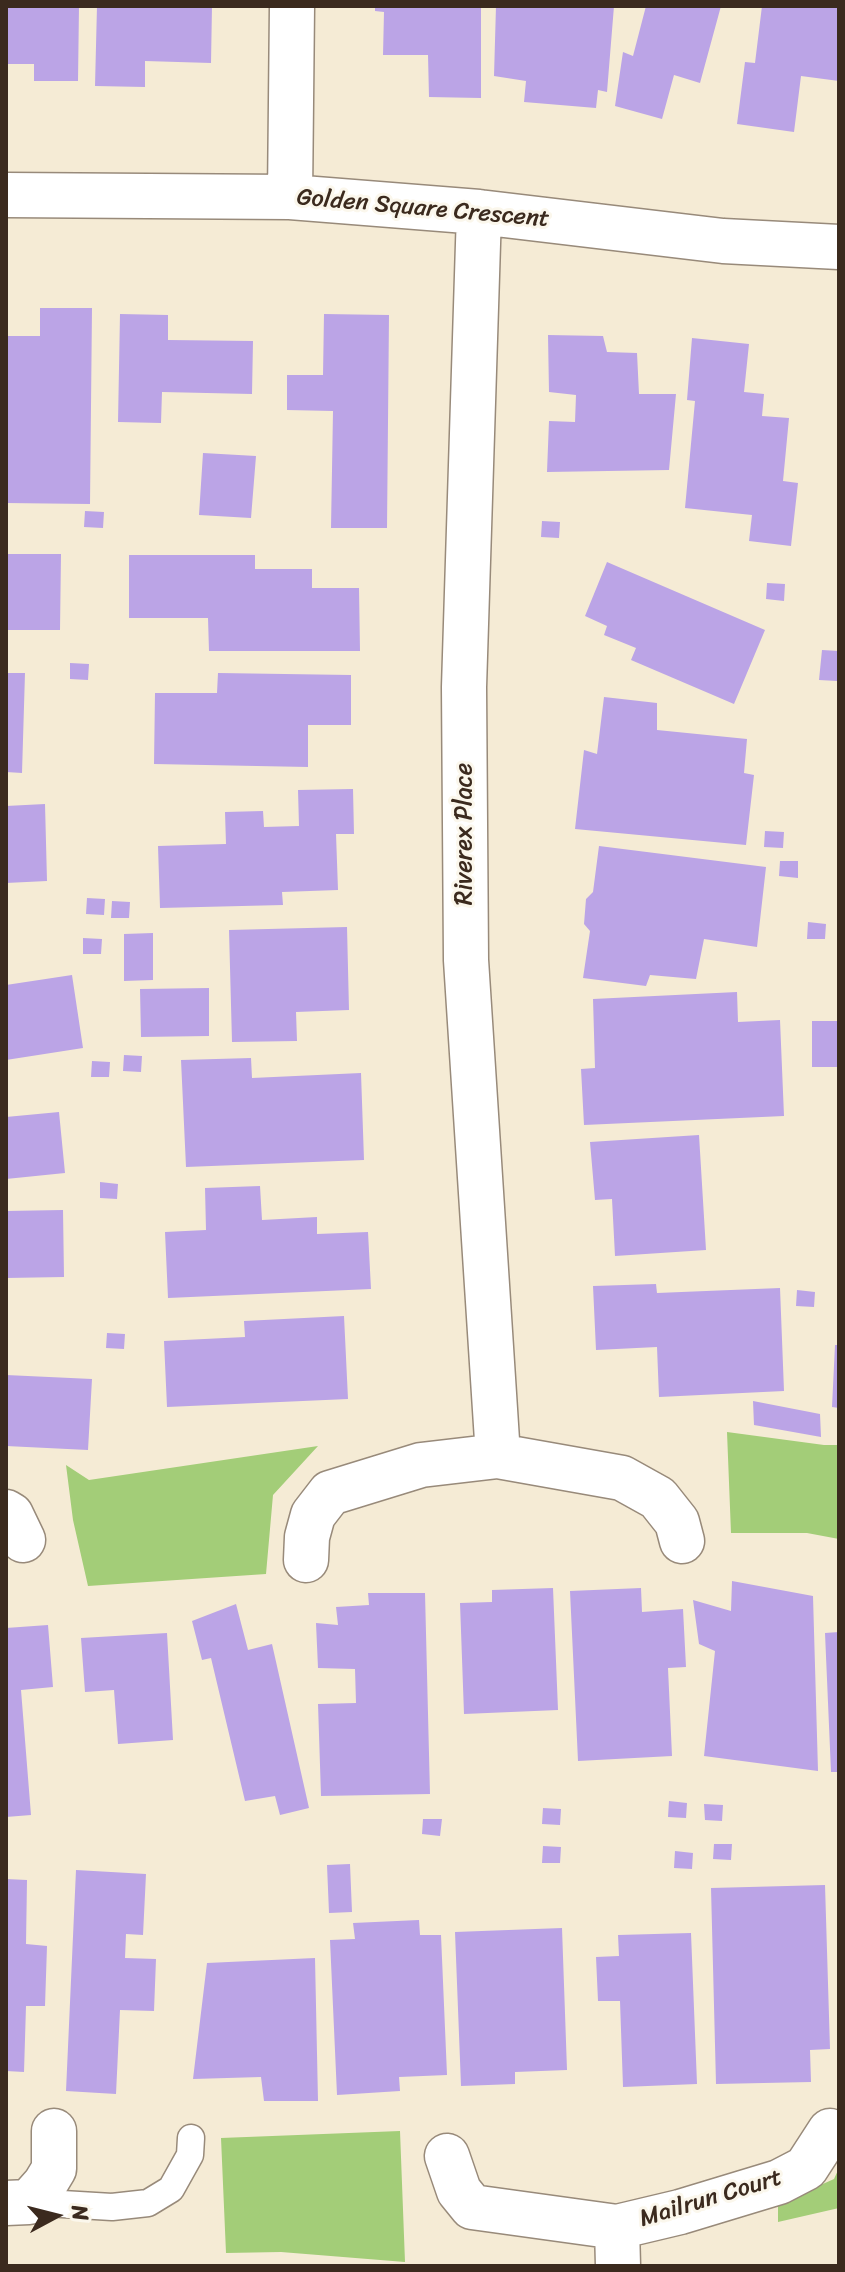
<!DOCTYPE html>
<style>
body{margin:0}
#map{position:relative;width:845px;height:2272px;overflow:hidden;background:#f5ebd5;font-family:Sriracha,sans-serif}
canvas{display:block}
.frame{position:absolute;inset:0;border:8px solid #3b2a1e;pointer-events:none}
.north{position:absolute;left:16px;top:2176px;width:80px;height:80px;-webkit-text-stroke:6px #fbf7ec;paint-order:stroke;rotate:83deg;font-size:22px;font-weight:700;line-height:32px;text-align:center;color:#3b2a1e}
.north::after{content:'';display:block;margin:auto;width:28px;height:36px;background:#3b2a1e;clip-path:polygon(50% 0,100% 100%,50% 72%,0 100%)}
</style>
<div id="map">
<canvas width="845" height="2272"></canvas>
<div class="frame"></div>
<div class="north">N</div>
</div>
<script>
const c = document.querySelector('canvas').getContext('2d');
c.lineJoin = 'round';
function paint(path, color) { c.fillStyle = color; c.fill(path, 'evenodd'); }
const toPath = rows => new Path2D(rows.map(r => 'M' + r).join(''));
function trace(path, color, width, dash) { c.strokeStyle = color; c.lineWidth = width; c.lineCap = dash ? 'butt' : 'round'; c.setLineDash(dash || []); c.stroke(path); }
function label(font, color, halo, rows, align = 'center') {
  c.font = font + ' Sriracha,sans-serif'; c.lineWidth = 6; c.setLineDash([]); c.textBaseline = 'middle'; c.strokeStyle = halo; c.fillStyle = color; for (const [text, x, y, turn = 0] of rows) {
    c.save(); c.translate(x, y); c.rotate((+turn || 0) * Math.PI / 180); c.textAlign = isNaN(turn) ? turn : align; if (halo) c.strokeText(text, 0, 0); c.fillText(text, 0, 0); c.restore();
  }
}
paint(toPath([
 [727,1432,824,1445,839,1445,839,1539,807,1533,731,1533],
 [318,1446,273,1495,266,1574,88,1586,73,1520,66,1465,89,1480],
 [400,2131,405,2262,281,2252,226,2253,221,2138],
 [839,2168,839,2208,778,2222,778,2204,834,2179]
]), '#a3cd78');
paint(toPath([
 [6,6,79,6,78,81,34,81,34,64,6,64],
 [97,6,212,6,211,63,145,61,145,87,95,86],
 [375,6,481,6,481,98,429,97,428,55,383,55,384,12,375,11],
 [496,6,614,6,607,92,598,90,596,108,524,102,526,81,494,76],
 [646,6,721,6,700,83,674,75,662,119,615,106,623,52,633,56],
 [762,6,839,6,839,81,801,76,794,132,737,124,745,62,755,63],
 [40,308,92,308,90,504,6,503,6,336,40,336],
 [120,314,168,315,168,340,253,341,252,394,162,392,161,423,118,422],
 [324,314,389,315,387,528,331,528,333,411,287,410,287,375,323,375],
 [548,335,603,336,607,352,637,353,639,394,676,394,669,470,547,472,549,421,575,422,576,395,549,392],
 [692,338,749,344,744,392,764,394,762,416,789,418,783,481,798,483,791,546,749,541,752,515,685,508,695,401,687,400],
 [203,453,256,456,251,518,199,515],
 [85,511,104,512,103,528,84,527],
 [542,521,560,522,559,538,541,537],
 [6,554,61,554,60,630,6,630],
 [129,555,255,555,255,569,312,569,312,588,359,588,360,651,209,651,208,618,129,618],
 [607,562,765,630,734,704,631,660,636,648,604,635,607,626,585,616],
 [767,583,785,584,784,601,766,599],
 [822,650,839,651,837,681,819,680],
 [70,663,89,664,88,680,70,679],
 [6,673,25,673,22,773,6,772],
 [218,673,351,675,351,725,308,725,308,767,154,764,155,693,217,693],
 [604,697,657,703,657,730,747,739,744,773,754,775,746,845,575,829,584,750,597,754],
 [353,789,354,834,336,834,338,890,282,892,283,905,160,908,158,846,226,844,225,812,263,811,264,827,299,826,298,790],
 [45,804,47,881,6,883,6,806],
 [765,831,784,832,783,848,764,847],
 [599,846,766,867,757,947,704,939,696,979,650,975,646,986,583,978,590,931,584,924,586,899,593,892],
 [780,861,798,861,798,878,779,876],
 [87,898,105,899,104,915,86,914],
 [112,901,130,902,129,918,111,918],
 [808,922,826,924,825,939,807,939],
 [347,927,349,1010,296,1012,297,1041,232,1042,229,930],
 [153,933,153,980,124,981,124,934],
 [83,938,102,939,101,954,83,954],
 [72,975,83,1048,6,1060,6,985],
 [209,988,209,1036,141,1037,140,989],
 [737,992,738,1022,780,1020,784,1116,584,1125,581,1069,595,1068,593,999],
 [812,1021,839,1021,839,1067,812,1067],
 [124,1055,142,1056,141,1072,123,1071],
 [251,1058,252,1078,361,1073,364,1160,186,1167,181,1060],
 [92,1061,110,1062,109,1077,91,1077],
 [59,1112,65,1173,6,1179,6,1117],
 [699,1135,706,1250,615,1256,612,1199,595,1200,590,1142],
 [100,1182,118,1184,117,1199,100,1198],
 [260,1186,262,1220,317,1217,317,1234,368,1232,371,1289,168,1298,165,1232,206,1230,205,1188],
 [63,1210,64,1277,6,1278,6,1211],
 [656,1284,657,1293,780,1288,784,1391,659,1397,657,1347,596,1350,593,1286],
 [797,1290,815,1292,814,1307,796,1306],
 [344,1316,348,1399,167,1407,164,1341,245,1337,244,1321],
 [107,1333,125,1334,124,1349,106,1348],
 [835,1345,839,1345,839,1408,832,1407],
 [6,1375,92,1379,88,1450,6,1446],
 [753,1401,820,1414,821,1437,754,1425],
 [732,1581,813,1596,818,1771,704,1756,715,1651,699,1644,693,1600,731,1611],
 [553,1588,558,1710,464,1714,460,1603,492,1602,492,1590],
 [641,1588,642,1612,683,1609,686,1667,668,1668,672,1756,578,1761,570,1591],
 [368,1593,425,1593,430,1794,321,1796,318,1704,356,1703,355,1669,318,1668,316,1623,338,1625,336,1607,369,1605],
 [236,1604,248,1650,272,1644,309,1808,280,1815,275,1796,245,1801,211,1658,202,1660,192,1621],
 [48,1625,53,1687,21,1690,31,1815,6,1817,6,1628],
 [839,1632,839,1772,831,1772,825,1633],
 [167,1633,173,1740,118,1744,114,1690,85,1692,81,1638],
 [669,1801,687,1803,686,1818,668,1817],
 [704,1804,723,1805,722,1821,705,1820],
 [543,1808,561,1809,560,1825,542,1824],
 [423,1819,442,1819,440,1836,422,1834],
 [714,1844,732,1844,731,1860,713,1859],
 [543,1846,561,1847,560,1863,542,1863],
 [675,1851,693,1853,692,1869,674,1868],
 [350,1864,352,1912,329,1913,327,1865],
 [76,1870,146,1874,143,1935,126,1934,125,1958,156,1959,154,2011,120,2010,116,2094,66,2091],
 [6,1879,27,1880,26,1944,47,1946,45,2006,26,2006,24,2072,6,2071],
 [825,1885,830,2049,810,2050,811,2082,716,2084,711,1888],
 [419,1920,420,1935,441,1935,447,2075,399,2077,400,2091,337,2095,330,1940,355,1939,353,1923],
 [562,1928,567,2070,515,2072,515,2084,461,2086,455,1932],
 [691,1933,697,2084,623,2087,620,2001,598,2001,596,1957,619,1956,618,1935],
 [315,1958,318,2101,264,2101,261,2077,193,2079,207,1963]
]), '#bba4e6');
const lane = toPath([
 [29,2202,112,2207,148,2203,171,2189,190,2155,191,2138]
]);
const street = toPath([
 [6,195,290,197,479,212,723,241,839,247],
 [290,197,292,6],
 [479,212,464,687,466,960,498,1456],
 [6,1512,11,1515,23,1540],
 [306,1560,307,1537,313,1515,330,1493,421,1465,498,1456,622,1478,658,1498,677,1522,682,1541],
 [447,2156,459,2191,472,2207,617,2227,680,2212,779,2182,806,2168,830,2131],
 [6,2203,29,2202,45,2184,54,2169,54,2131],
 [617,2227,618,2266]
]);
trace(lane, '#988a7a', 29);
trace(street, '#988a7a', 47);
trace(lane, '#fff', 26);
trace(street, '#fff', 44);
label('24px', '#3b2a1e', '#fbf7ec', [
 ["Golden Square Crescent",423,209,5],
 ["Riverex Place",465,834,-90],
 ["Mailrun Court",711,2199,-17]
]);
</script>
